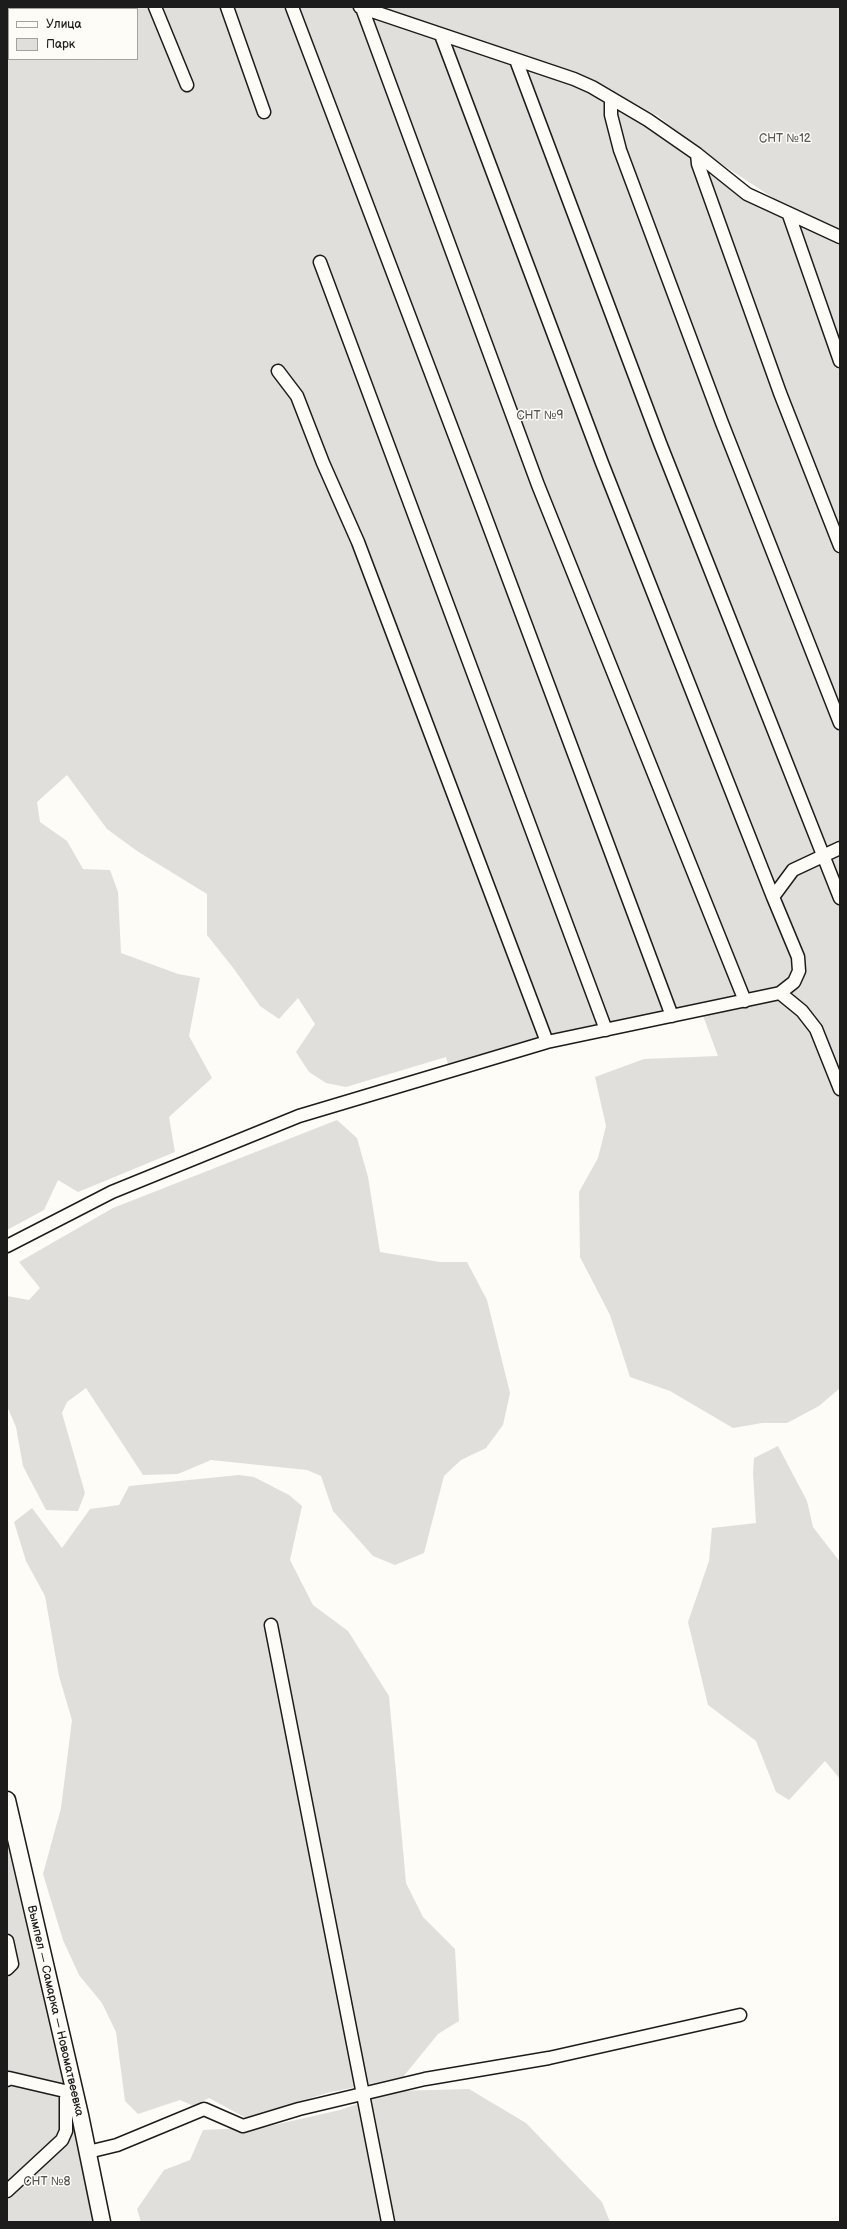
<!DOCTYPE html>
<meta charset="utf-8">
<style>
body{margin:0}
#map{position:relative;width:847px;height:2229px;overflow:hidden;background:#fdfcf7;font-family:"Balsamiq Sans",sans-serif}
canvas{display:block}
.frame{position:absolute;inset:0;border:8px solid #1c1c1c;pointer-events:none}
.legend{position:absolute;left:8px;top:8px;width:130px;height:52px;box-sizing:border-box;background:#fdfcf7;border:1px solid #a3a29f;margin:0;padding:5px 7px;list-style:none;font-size:12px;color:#1c1c1c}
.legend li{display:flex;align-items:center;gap:8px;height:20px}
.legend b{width:20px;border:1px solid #a3a29f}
</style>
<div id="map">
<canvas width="847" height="2229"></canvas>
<div class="frame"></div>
<ul class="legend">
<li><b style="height:5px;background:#fdfcf7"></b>Улица</li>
<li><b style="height:11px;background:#e0dfdb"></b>Парк</li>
</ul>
</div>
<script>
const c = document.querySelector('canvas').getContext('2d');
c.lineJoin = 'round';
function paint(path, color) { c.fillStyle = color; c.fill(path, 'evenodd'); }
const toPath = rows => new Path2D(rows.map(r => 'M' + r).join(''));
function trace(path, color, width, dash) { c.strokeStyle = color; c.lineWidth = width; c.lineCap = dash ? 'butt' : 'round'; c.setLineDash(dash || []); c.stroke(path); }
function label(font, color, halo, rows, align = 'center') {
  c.font = font + ' "Balsamiq Sans",sans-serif'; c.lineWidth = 3; c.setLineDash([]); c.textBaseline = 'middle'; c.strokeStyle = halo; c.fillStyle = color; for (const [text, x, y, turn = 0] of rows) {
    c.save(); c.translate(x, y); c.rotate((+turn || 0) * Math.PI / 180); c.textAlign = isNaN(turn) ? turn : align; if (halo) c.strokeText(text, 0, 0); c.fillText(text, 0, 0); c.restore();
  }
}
paint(toPath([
 [7,7,69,7,70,9,9,9,9,59,97,59,98,61,98,59,137,59,137,9,80,9,80,7,351,7,593,93,651,127,695,157,840,241,840,1388,819,1406,787,1423,762,1423,733,1428,670,1391,630,1377,610,1315,580,1257,579,1192,598,1158,606,1126,595,1077,644,1059,718,1056,699,1005,448,1064,446,1057,346,1087,326,1083,309,1072,296,1052,315,1024,298,998,279,1019,260,1006,234,969,207,935,207,894,137,851,107,829,67,775,37,802,40,822,67,841,83,869,110,870,118,892,121,953,178,974,200,978,189,1036,212,1078,169,1117,175,1152,78,1192,58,1180,44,1210,7,1230],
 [380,7,840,7,840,230,784,205,700,150,658,116,601,86,518,53,440,29],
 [337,1120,357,1138,368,1177,380,1252,440,1262,467,1262,487,1300,510,1393,503,1425,486,1448,461,1460,444,1476,424,1553,395,1565,373,1556,333,1511,321,1476,307,1470,211,1460,178,1474,143,1475,86,1388,67,1402,62,1413,85,1493,78,1511,46,1510,23,1466,16,1427,7,1406,7,1296,29,1300,40,1288,19,1262,113,1208],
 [778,1446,807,1501,813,1527,840,1562,840,1779,825,1761,789,1800,776,1792,756,1741,708,1705,688,1622,709,1561,712,1528,756,1523,753,1473,754,1458],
 [239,1475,254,1477,289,1495,302,1506,290,1560,313,1605,348,1631,389,1696,406,1883,423,1917,455,1949,459,2021,438,2034,403,2077,327,2093,246,2118,209,2098,194,2106,180,2100,138,2114,125,2101,116,2032,102,2003,79,1975,63,1940,43,1874,61,1808,72,1720,59,1676,45,1596,26,1561,14,1522,32,1508,62,1548,90,1509,119,1505,129,1486],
 [7,1828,64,2071,63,2077,96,2222,7,2222],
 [469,2089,526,2123,602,2202,610,2222,141,2222,137,2209,164,2170,190,2160,203,2130,265,2127,340,2110,394,2091]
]), '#e0dfdb');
const minor = toPath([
 [155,7,187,85],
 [227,7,264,112],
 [292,7,481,505,672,1016],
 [360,7,574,79,592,87,648,120,697,154,747,194,840,237],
 [362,8,538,485,745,1001],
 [441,35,602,463,773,897],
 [516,60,660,443,840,898],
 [611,98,611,115,620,150,722,423,840,723],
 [697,154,698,164,780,393,840,546],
 [789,215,840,361],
 [320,262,606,1030],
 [278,371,297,396,323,463,358,542,547,1042],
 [780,993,802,1011,816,1029,840,1089],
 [7,1246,112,1192,299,1116,547,1042,780,993,794,982,799,971,798,957,773,897,793,870,840,848],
 [271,1625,388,2222],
 [7,1941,12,1964,7,1969],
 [7,2080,9,2078,69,2092,74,2090],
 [88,2152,117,2145,204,2109,243,2126,299,2109,425,2079,549,2058,740,2015],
 [7,2191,62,2140,66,2131,66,2098,69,2092]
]);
const major = toPath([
 [7,1800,80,2115,102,2222]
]);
trace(minor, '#1c1c1c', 15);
trace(major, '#1c1c1c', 19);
trace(minor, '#fdfcf7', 12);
trace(major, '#fdfcf7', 16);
label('12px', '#575655', '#fdfcf7', [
 ["СНТ №12",785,139],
 ["СНТ №9",540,416],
 ["СНТ №8",47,2182]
]);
label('12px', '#1c1c1c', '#fdfcf7', [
 ["Вымпел — Самарка — Новоматвеевка",55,2011,77]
]);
</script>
